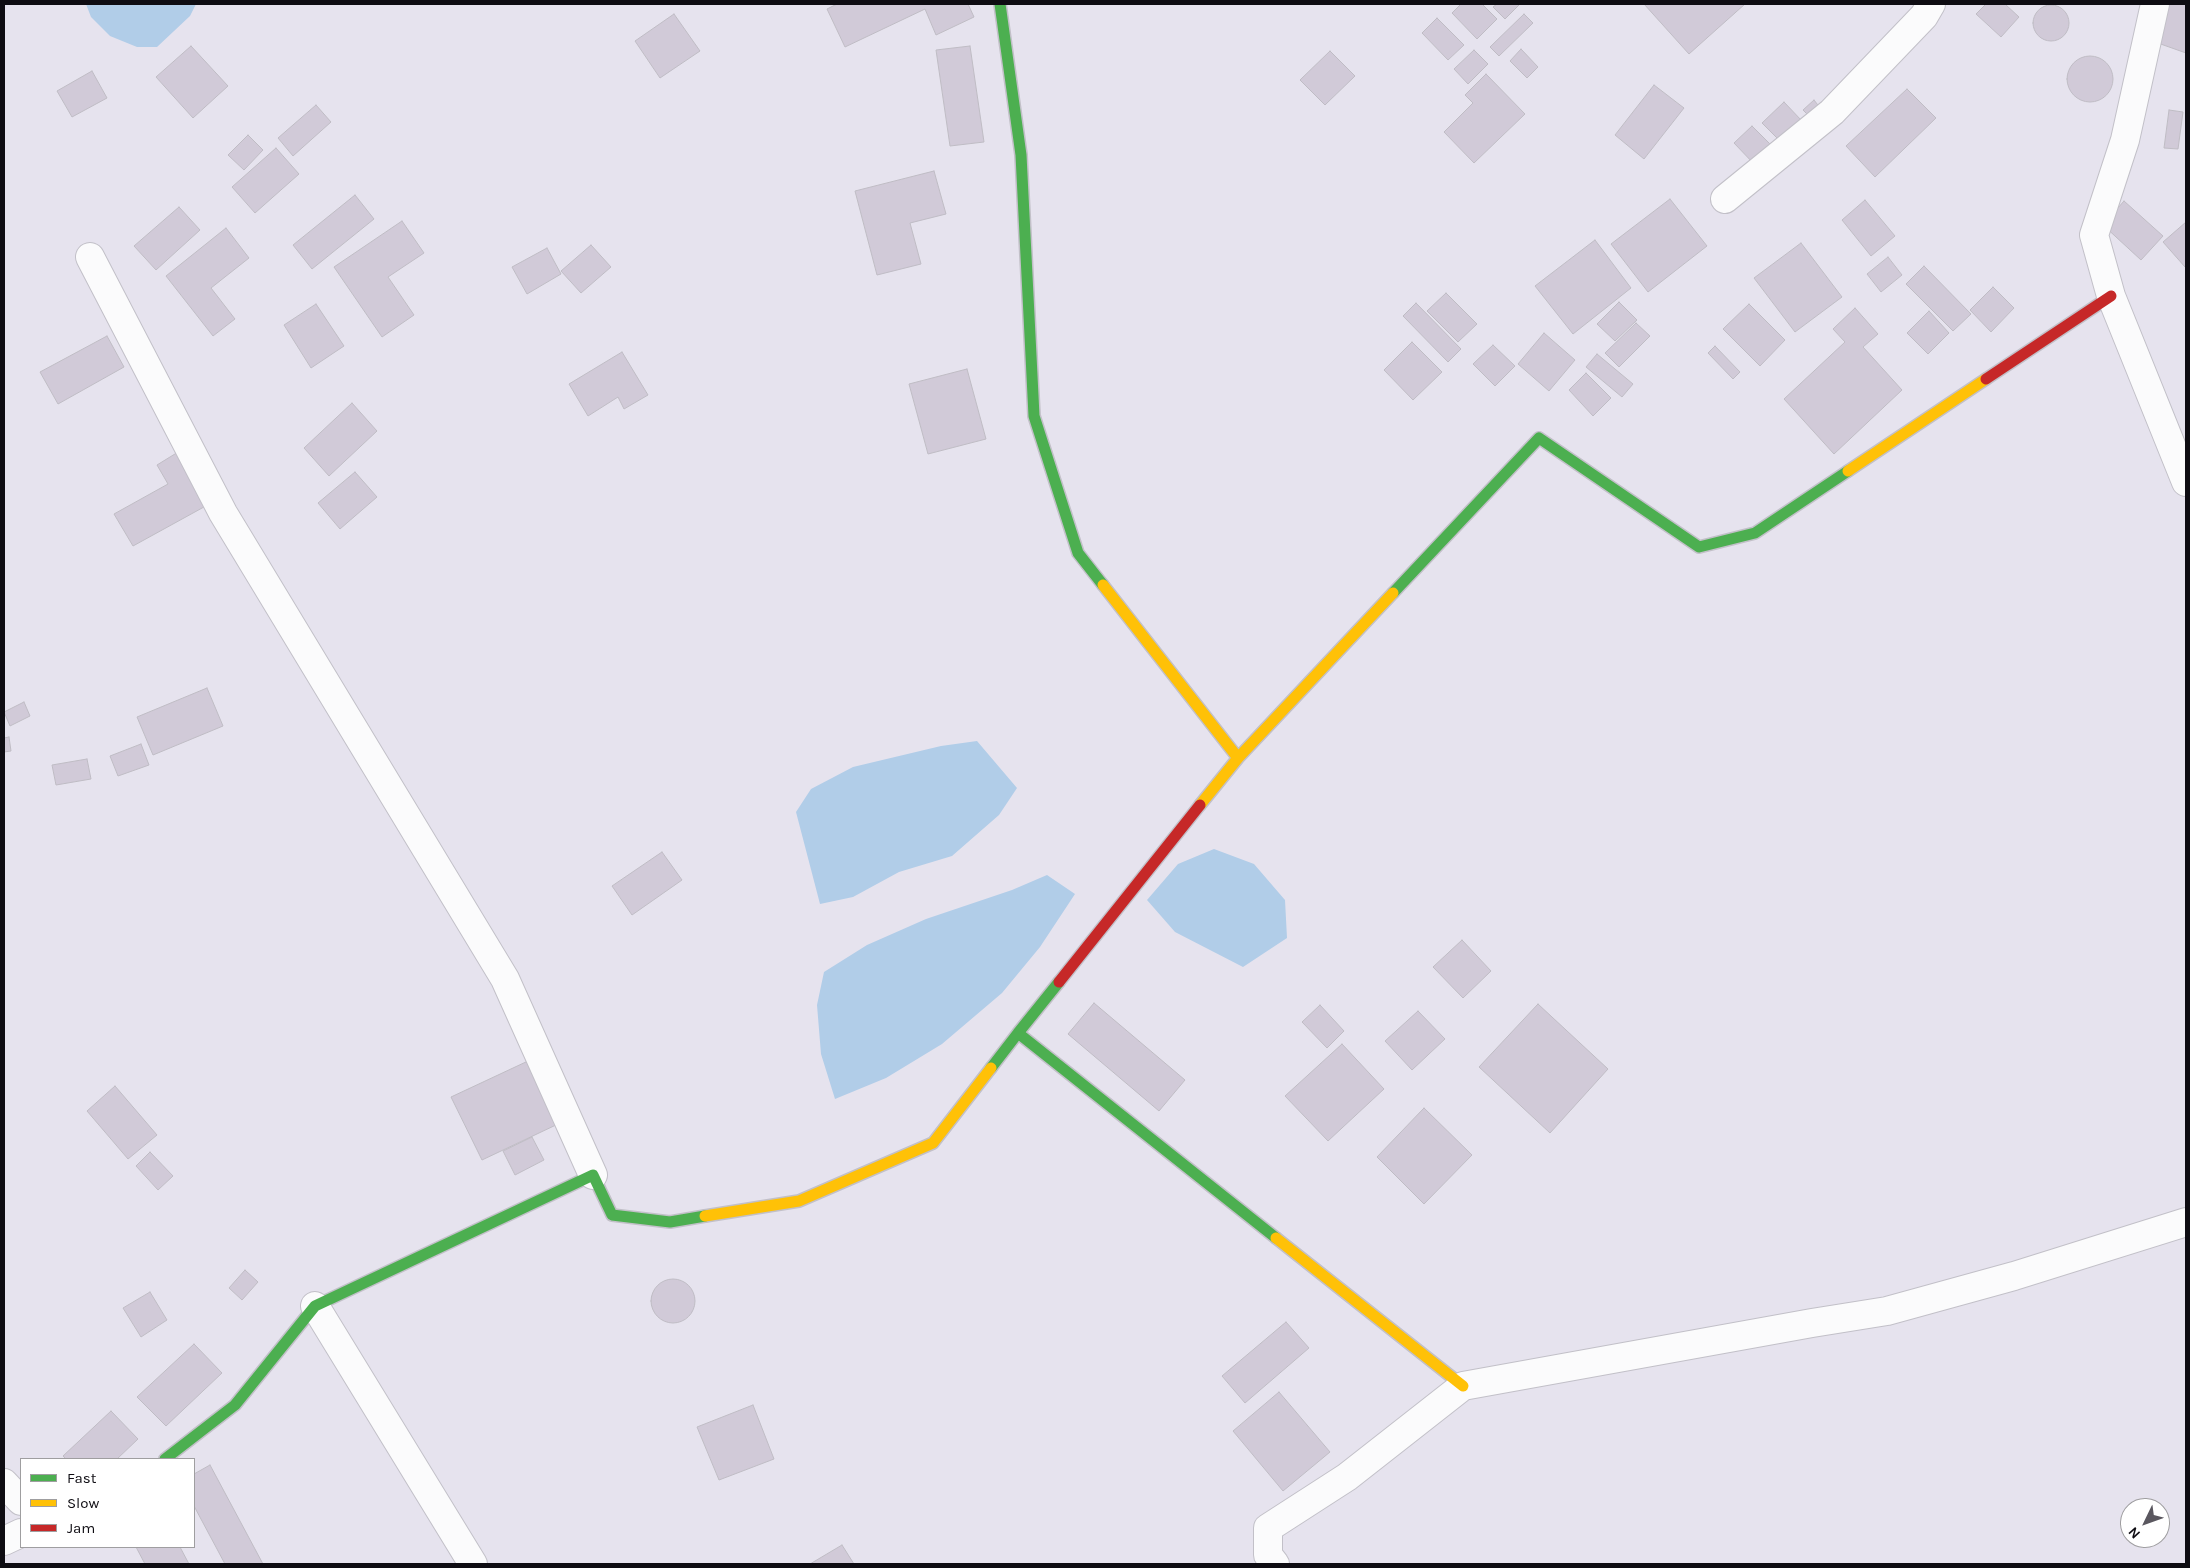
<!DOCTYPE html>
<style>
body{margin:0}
#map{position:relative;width:2190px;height:1568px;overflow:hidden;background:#e6e3ee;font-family:Karla,sans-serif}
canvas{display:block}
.frame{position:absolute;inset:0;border:5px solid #0e0c12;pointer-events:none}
.legend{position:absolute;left:20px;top:1458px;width:175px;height:90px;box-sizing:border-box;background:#fff;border:1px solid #9f9ea0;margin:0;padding:6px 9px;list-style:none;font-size:15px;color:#0e0c12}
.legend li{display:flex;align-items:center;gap:10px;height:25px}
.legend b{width:25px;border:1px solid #9f9ea0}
.north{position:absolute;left:2120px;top:1498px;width:50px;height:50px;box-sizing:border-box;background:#fff;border:1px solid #9f9ea0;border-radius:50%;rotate:228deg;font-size:14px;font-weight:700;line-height:20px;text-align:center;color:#0e0c12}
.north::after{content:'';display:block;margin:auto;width:18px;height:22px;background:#5a575f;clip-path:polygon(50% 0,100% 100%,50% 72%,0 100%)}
</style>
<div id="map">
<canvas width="2190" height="1568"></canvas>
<div class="frame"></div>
<ul class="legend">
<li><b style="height:6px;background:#4caf50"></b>Fast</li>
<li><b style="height:6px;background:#ffc107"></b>Slow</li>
<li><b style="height:6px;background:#c62828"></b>Jam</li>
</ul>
<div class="north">N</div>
</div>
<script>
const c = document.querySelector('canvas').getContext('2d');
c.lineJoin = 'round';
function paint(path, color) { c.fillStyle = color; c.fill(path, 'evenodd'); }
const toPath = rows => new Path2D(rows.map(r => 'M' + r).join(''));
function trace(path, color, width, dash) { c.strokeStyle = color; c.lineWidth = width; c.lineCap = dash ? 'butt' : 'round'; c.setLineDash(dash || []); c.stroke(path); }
paint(toPath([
 [86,4,196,4,190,16,157,47,137,47,110,36,91,17],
 [977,741,1017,788,999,815,952,856,899,872,853,897,820,904,796,812,811,789,853,767,941,746],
 [1214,849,1254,864,1285,900,1287,938,1243,967,1175,932,1147,900,1178,864],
 [1047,875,1075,894,1040,947,1002,993,942,1044,886,1078,835,1099,821,1054,817,1005,824,972,867,945,926,919,1012,890]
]), '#b1cde8');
const building = toPath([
 [837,4,968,4,974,17,936,35,925,9,845,47,827,9,837,4],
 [1461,4,1482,4,1497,19,1477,39,1452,13,1461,4],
 [1497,4,1520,4,1505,19,1493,7,1497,4],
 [1644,4,1745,4,1689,54,1644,4],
 [1986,4,2005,4,2019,17,2001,37,1976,14,1986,4],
 [2169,4,2186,4,2186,53,2155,42,2169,4],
 '2033 23a18 18 0 1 1 36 0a18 18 0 1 1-36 0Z',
 [674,14,700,51,660,78,635,41,674,14],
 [1524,14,1533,23,1499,56,1490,47,1524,14],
 [1437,18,1464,45,1448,60,1422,33,1437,18],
 [191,46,228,86,193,118,156,77,191,46],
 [970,46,984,142,950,146,936,50,970,46],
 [1521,49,1538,67,1527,78,1510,61,1521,49],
 [1474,50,1488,64,1468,84,1454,69,1474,50],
 [1330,51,1355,76,1325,105,1300,80,1330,51],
 '2067 79a23 23 0 1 1 46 0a23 23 0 1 1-46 0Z',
 [92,71,107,98,72,117,57,91,92,71],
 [1486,74,1525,114,1474,163,1444,132,1473,103,1465,95,1486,74],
 [1654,85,1684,108,1644,159,1615,135,1654,85],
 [1907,89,1936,118,1875,177,1846,146,1907,89],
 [1814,100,1821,109,1812,119,1803,110,1814,100],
 [1784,102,1802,121,1781,142,1762,123,1784,102],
 [316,105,331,122,293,156,278,138,316,105],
 [2169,110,2183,112,2178,149,2164,148,2169,110],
 [1752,126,1773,147,1755,165,1734,143,1752,126],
 [248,135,263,150,244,170,228,155,248,135],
 [276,148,299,174,255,213,232,187,276,148],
 [934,171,946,214,910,223,921,264,877,275,855,191,934,171],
 [355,195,374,219,312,269,293,245,355,195],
 [1670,199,1707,246,1648,292,1611,244,1670,199],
 [1865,200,1895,236,1871,256,1842,220,1865,200],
 [2124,201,2163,236,2141,260,2103,225,2124,201],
 [179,207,200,230,156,270,134,246,179,207],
 [402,221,424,253,388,277,414,315,382,337,334,267,402,221],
 [2186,222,2186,266,2185,267,2163,242,2186,222],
 [226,228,249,258,211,288,235,319,213,336,166,276,226,228],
 [1595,240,1631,288,1573,334,1535,286,1595,240],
 [1801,243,1842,297,1795,332,1754,278,1801,243],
 [591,245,611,267,581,293,561,271,591,245],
 [547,248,561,274,527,294,512,267,547,248],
 [1888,257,1902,275,1881,292,1867,274,1888,257],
 [1924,266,1971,314,1953,331,1906,284,1924,266],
 [1993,287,2014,308,1991,332,1970,310,1993,287],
 [1446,293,1477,324,1458,342,1427,311,1446,293],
 [1619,302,1637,320,1615,341,1597,324,1619,302],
 [1416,303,1461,349,1448,362,1403,316,1416,303],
 [316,304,344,346,311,368,284,325,316,304],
 [1749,304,1785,340,1760,366,1723,329,1749,304],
 [1855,308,1878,334,1863,347,1902,390,1834,454,1784,399,1845,342,1833,329,1855,308],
 [1929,311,1949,333,1928,354,1907,333,1929,311],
 [1636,323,1650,336,1619,367,1605,353,1636,323],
 [1544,333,1575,360,1549,391,1518,364,1544,333],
 [107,336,124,367,58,404,40,372,107,336],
 [1412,342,1442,372,1413,400,1384,370,1412,342],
 [1493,345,1515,366,1495,386,1473,364,1493,345],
 [1715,346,1740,372,1733,379,1708,353,1715,346],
 [622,352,648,395,624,409,618,397,588,416,569,384,622,352],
 [1597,354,1633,384,1622,397,1586,367,1597,354],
 [967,369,986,439,928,454,909,384,967,369],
 [1586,373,1611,398,1593,416,1569,390,1586,373],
 [352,403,377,431,329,476,304,448,352,403],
 [183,449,213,502,133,546,114,514,168,484,157,465,183,449],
 [355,472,377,497,340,529,318,503,355,472],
 [207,688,223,726,153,755,137,717,207,688],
 [24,702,30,716,10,726,4,712,24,702],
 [9,737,11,751,4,752,4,738,9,737],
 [141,744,149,765,118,776,110,756,141,744],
 [87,759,91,779,56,785,52,765,87,759],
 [662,852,682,880,632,915,612,886,662,852],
 [1462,940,1491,971,1463,998,1433,967,1462,940],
 [1094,1003,1185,1080,1159,1111,1068,1034,1094,1003],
 [1538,1004,1608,1069,1550,1133,1479,1067,1538,1004],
 [1320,1005,1344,1031,1327,1048,1302,1022,1320,1005],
 [1418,1011,1445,1039,1412,1070,1385,1041,1418,1011],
 [1342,1044,1384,1089,1328,1141,1285,1096,1342,1044],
 [528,1061,558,1124,482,1160,451,1097,528,1061],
 [115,1086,157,1135,128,1159,87,1111,115,1086],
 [1424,1108,1472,1155,1424,1204,1377,1157,1424,1108],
 [532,1137,544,1160,515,1175,503,1151,532,1137],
 [150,1152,173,1176,158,1190,136,1166,150,1152],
 [245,1270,258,1282,242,1300,229,1288,245,1270],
 '651 1301a22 22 0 1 1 44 0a22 22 0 1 1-44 0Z',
 [150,1292,167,1320,141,1337,123,1308,150,1292],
 [1286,1322,1309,1348,1245,1403,1222,1376,1286,1322],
 [194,1344,222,1373,166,1426,137,1397,194,1344],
 [1279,1392,1330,1452,1283,1491,1233,1431,1279,1392],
 [753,1405,774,1459,719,1480,697,1427,753,1405],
 [111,1411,138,1439,117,1459,66,1459,63,1456,111,1411],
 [210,1465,263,1564,225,1564,194,1506,194,1474,210,1465],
 [842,1545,854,1564,810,1564,842,1545],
 [136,1547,180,1547,189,1564,145,1564,136,1547]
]);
paint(building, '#d1cad8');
trace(building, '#bfbcc4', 1);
const street = toPath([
 [2155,4,2125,140,2094,235,2111,296,2186,482],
 [1725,199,1832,112,1924,16,1931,4],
 [90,257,223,513,505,979,593,1175],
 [315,1306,473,1564],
 [4,1483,21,1501],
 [4,1541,21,1533],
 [1275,1564,1268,1555,1268,1528,1347,1477,1463,1386,1812,1323,1887,1311,2014,1276,2186,1222]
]);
const fast = toPath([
 [1000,4,1021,155,1034,416,1078,553,1103,585],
 [1393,593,1539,438,1699,547,1755,533,1848,471],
 [1018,1033,1059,982],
 [991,1068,1018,1033,1276,1238],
 [165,1459,235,1405,315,1306,593,1175,612,1215,670,1222,705,1216]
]);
const slow = toPath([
 [1848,471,1986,379],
 [1103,585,1238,758,1200,805],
 [1238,758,1393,593],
 [705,1216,799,1201,933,1143,991,1068],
 [1276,1238,1463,1386]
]);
const jam = toPath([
 [1986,379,2111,296],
 [1059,982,1200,805]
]);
trace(street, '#c2c0c8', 30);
trace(fast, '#c2c0c8', 14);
trace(slow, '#c2c0c8', 14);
trace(jam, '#c2c0c8', 14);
trace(street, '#fbfbfc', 28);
trace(fast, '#4caf50', 11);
trace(slow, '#ffc107', 11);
trace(jam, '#c62828', 11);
</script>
